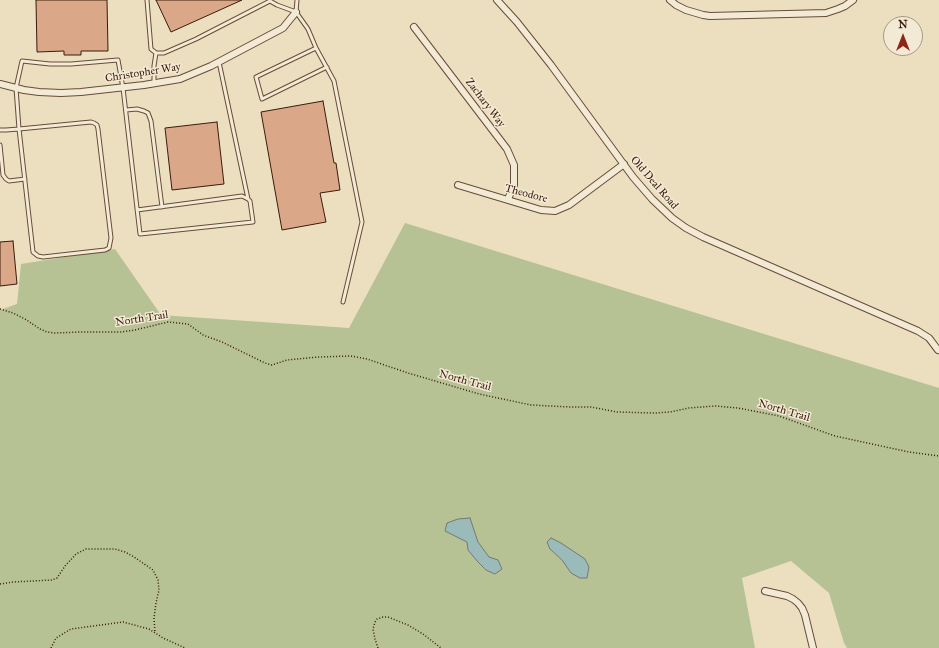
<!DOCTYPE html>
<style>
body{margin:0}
#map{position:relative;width:939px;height:648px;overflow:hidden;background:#ecdfbf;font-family:"IM FELL Great Primer",serif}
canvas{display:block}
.north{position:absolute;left:883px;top:16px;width:40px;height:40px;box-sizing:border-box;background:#f3ead5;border:1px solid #a99784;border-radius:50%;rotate:0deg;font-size:11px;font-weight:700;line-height:16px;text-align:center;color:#3a1b0b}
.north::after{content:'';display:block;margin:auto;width:14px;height:18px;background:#8f2418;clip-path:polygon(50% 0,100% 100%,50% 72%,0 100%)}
</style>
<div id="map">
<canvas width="939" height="648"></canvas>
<div class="north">N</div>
</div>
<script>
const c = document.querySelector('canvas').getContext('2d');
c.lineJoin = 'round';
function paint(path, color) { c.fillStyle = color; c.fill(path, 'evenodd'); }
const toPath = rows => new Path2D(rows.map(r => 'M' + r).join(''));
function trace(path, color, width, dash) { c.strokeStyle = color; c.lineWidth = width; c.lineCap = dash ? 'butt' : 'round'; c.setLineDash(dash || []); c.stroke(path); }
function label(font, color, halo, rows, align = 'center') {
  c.font = font + ' "IM FELL Great Primer",serif'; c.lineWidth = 3; c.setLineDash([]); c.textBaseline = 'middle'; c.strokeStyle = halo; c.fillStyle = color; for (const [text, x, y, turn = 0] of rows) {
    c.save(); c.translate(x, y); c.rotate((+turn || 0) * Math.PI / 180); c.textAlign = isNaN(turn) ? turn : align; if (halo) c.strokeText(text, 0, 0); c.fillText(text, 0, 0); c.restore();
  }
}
paint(toPath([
 [405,223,939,388,939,648,847,648,844,643,829,593,791,561,742,578,755,648,0,648,0,310,17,304,21,264,115,249,161,315,349,328]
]), '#b6c294');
const water = toPath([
 [470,518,478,542,489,557,498,560,502,569,495,574,486,570,478,562,468,550,467,542,445,531,447,523,458,519,470,518],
 [551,538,561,543,585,559,589,567,587,578,580,578,571,573,562,560,550,549,547,542,551,538]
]);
paint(water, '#9bbaba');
trace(water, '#747a74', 1);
const building = toPath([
 [36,0,107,0,108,51,81,51,81,55,64,55,64,51,37,52,36,0],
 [156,0,242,0,171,32,156,0],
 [323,101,334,163,336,163,340,190,320,193,326,222,282,230,261,112,323,101],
 [217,122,224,184,172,190,165,128,217,122],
 [13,241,17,284,0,286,0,242,13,241]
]);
paint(building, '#daa888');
trace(building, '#3a1b0b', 1);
const lane = toPath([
 [147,0,151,49,156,53,164,53,196,39,270,1,277,5,296,12,308,29,316,48,334,81,362,222,343,302],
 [296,12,297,0],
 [316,48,256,77,262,99,327,67],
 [219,62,248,199],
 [154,83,154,66,156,53],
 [126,110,137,109,144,111,148,113,151,121,162,207],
 [0,130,6,130,19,129,91,122,94,123,97,125,98,129,111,238,109,248,105,250,43,257,38,256,33,252,19,129,16,88,22,61,50,64,71,64,118,60,123,88,140,234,253,222,250,201,248,199,242,196,137,210],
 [0,145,3,175,6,179,9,181,25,179]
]);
const street = toPath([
 [497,0,517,22,551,65,633,177,652,199,672,218,686,228,703,237,918,331,929,338,938,350],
 [670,0,676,5,686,10,703,15,710,16,826,13,838,9,845,6,853,0],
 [414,27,507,149,514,165,514,185,508,199],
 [0,84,24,90,39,92,61,93,81,92,144,85,180,79,211,66,283,28,296,12],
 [458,185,541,210,555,211,569,205,624,164],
 [765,591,787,596,793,599,798,603,802,608,805,615,813,648]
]);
trace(lane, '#664c38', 5);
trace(street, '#664c38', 8);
trace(toPath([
 [0,309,13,313,25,319,40,329,47,332,55,333,81,332,121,332,135,330,168,322,188,324,203,335,222,342,265,363,272,365,287,360,318,357,351,356,367,359,408,373,479,394,531,405,570,407,591,407,617,412,655,413,670,412,689,408,715,406,738,408,779,416,835,436,909,452,939,456],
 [0,584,13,582,52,580,57,578,65,566,76,554,86,549,115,549,125,552,134,557,153,570,158,580,159,590,156,603,154,618,155,633],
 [51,648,56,638,71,629,123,622,149,629,163,638,185,648],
 [378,648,375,639,373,629,375,622,377,619,383,617,388,617,408,625,423,634,441,648]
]), '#3a1b0b', 1.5, [1, 2]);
trace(lane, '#f3ead5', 3);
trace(street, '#f3ead5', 6);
label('11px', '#3a1b0b', '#f3ead5', [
 ["Christopher Way",143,73,-9],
 ["Zachary Way",485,103,53],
 ["Old Deal Road",654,183,49],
 ["Theodore",526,194,15],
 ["North Trail",142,319,-9],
 ["North Trail",465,381,15],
 ["North Trail",784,411,16]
]);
</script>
